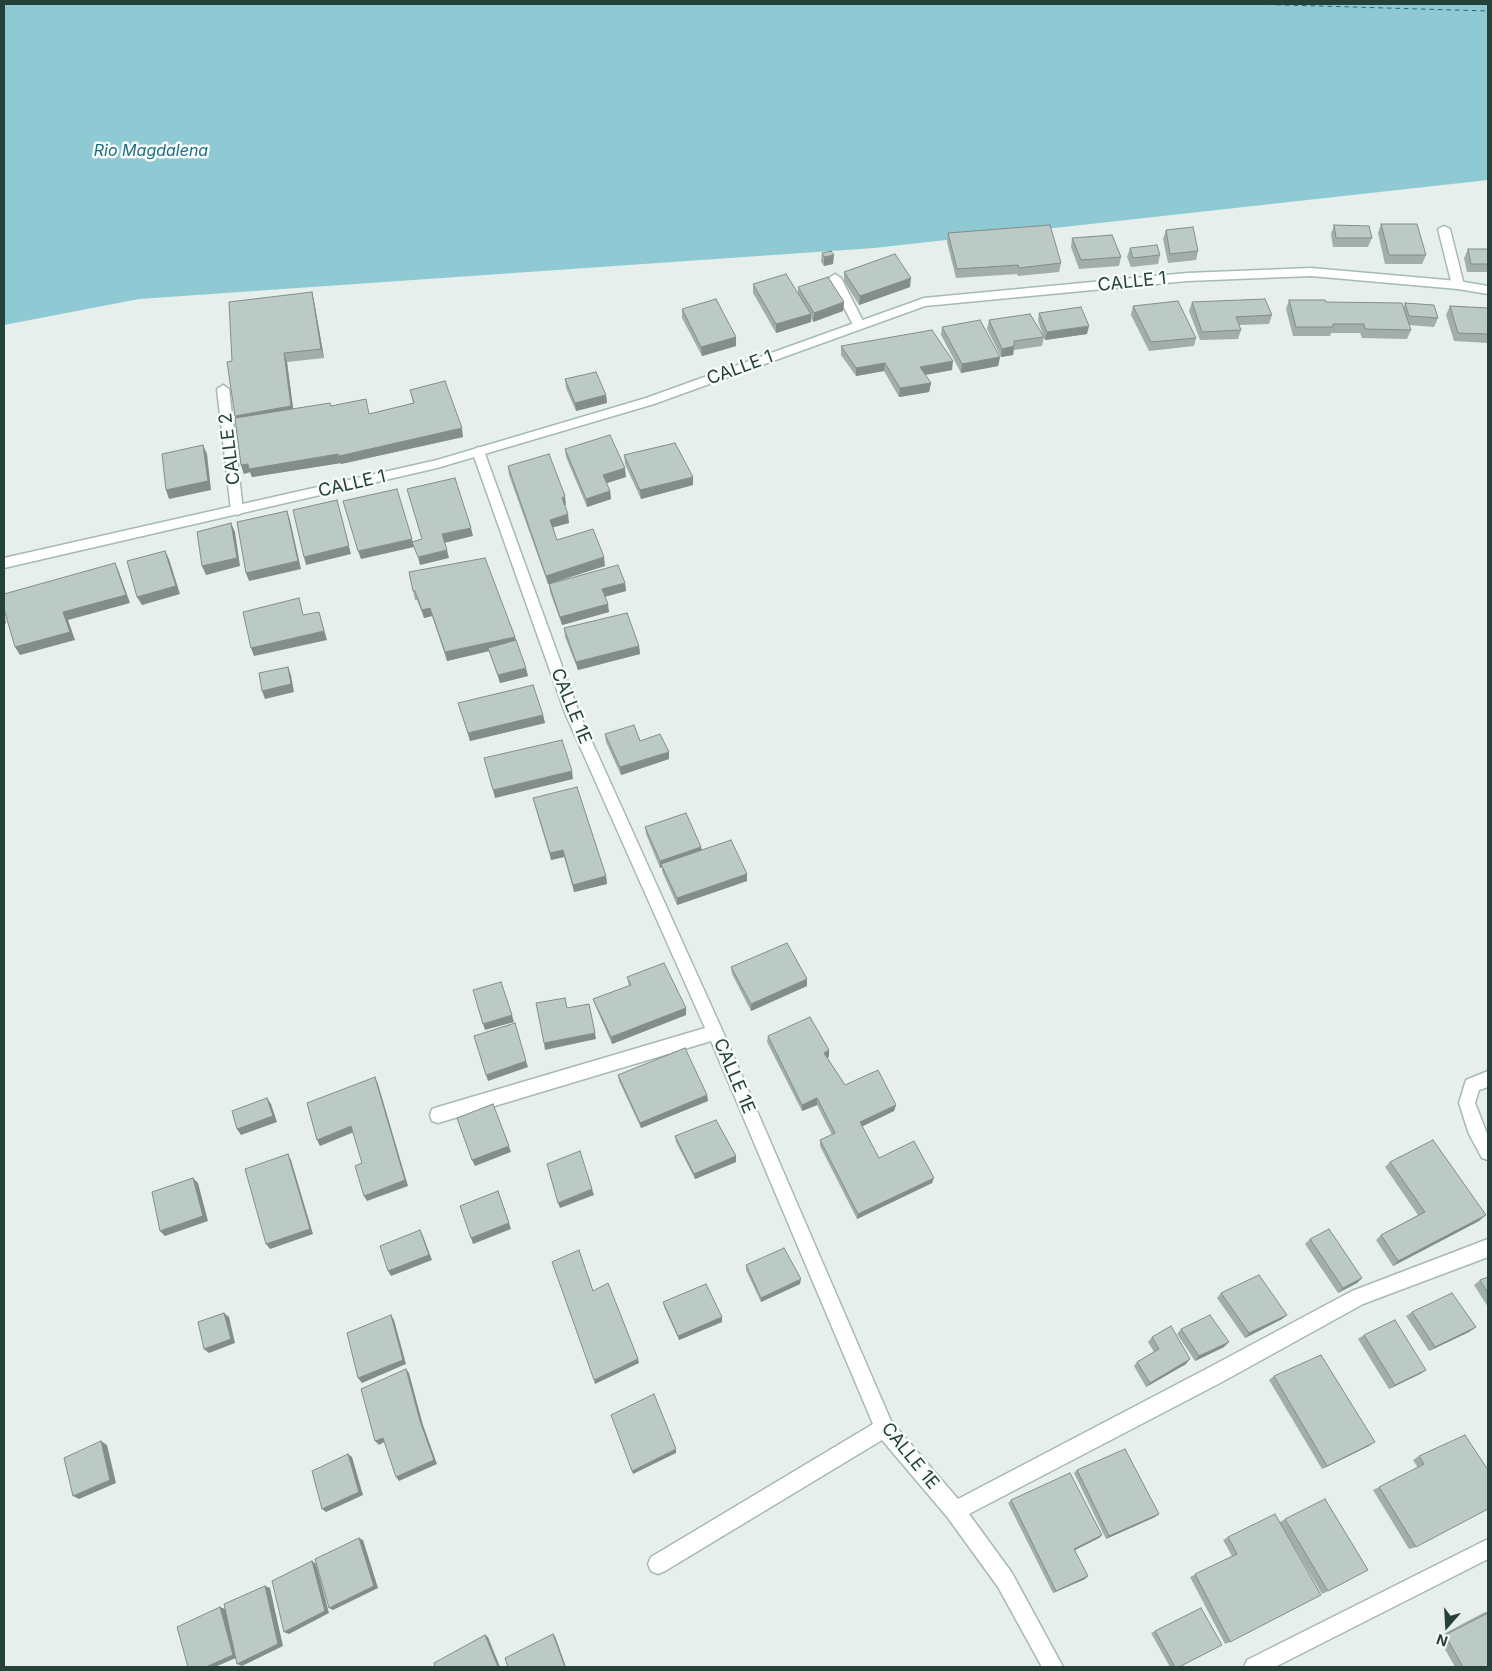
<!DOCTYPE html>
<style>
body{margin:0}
#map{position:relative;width:1492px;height:1671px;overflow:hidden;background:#e6efeb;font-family:Inter,sans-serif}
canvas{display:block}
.frame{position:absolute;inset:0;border:5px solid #24423a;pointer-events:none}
.north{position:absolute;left:1422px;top:1601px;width:50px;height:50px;-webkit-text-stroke:4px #f7fbf9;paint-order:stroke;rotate:199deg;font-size:14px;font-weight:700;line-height:20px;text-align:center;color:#24423a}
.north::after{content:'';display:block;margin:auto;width:18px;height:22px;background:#24423a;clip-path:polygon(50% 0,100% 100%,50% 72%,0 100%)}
</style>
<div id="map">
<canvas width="1492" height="1671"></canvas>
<div class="frame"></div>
<div class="north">N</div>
</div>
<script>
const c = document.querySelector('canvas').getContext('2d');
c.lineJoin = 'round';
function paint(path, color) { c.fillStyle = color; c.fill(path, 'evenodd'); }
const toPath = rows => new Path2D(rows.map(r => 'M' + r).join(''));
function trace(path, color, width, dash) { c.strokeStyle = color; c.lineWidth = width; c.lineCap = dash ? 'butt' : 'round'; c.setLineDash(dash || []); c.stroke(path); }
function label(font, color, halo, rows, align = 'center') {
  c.font = font + ' Inter,sans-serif'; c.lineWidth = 5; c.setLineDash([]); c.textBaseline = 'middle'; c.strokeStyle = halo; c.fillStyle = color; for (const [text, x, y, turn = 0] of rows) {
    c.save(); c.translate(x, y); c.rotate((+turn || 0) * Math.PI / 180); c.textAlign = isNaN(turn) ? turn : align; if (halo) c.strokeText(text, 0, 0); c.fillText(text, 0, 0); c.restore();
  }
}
paint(toPath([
 [4,4,1488,4,1488,180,874,248,139,299,4,325]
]), '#8ec9d4');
trace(toPath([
 [1251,4,1488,11]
]), '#1c6f80', 1, [4.5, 4]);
const street = toPath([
 [1444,226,1450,229,1464,285,1458,289,1452,285,1438,229,1444,226],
 [835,274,841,278,865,325,863,328,859,329,853,325,829,278,835,274],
 [223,385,229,389,243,510,242,513,237,515,232,513,231,510,217,389,223,385],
 [478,447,484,451,579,713,723,1032,891,1421,958,1499,1208,1368,1352,1291,1488,1239,1488,1257,1363,1304,1222,1382,969,1514,1012,1573,1063,1667,1042,1667,998,1587,948,1518,882,1440,665,1571,658,1574,651,1571,648,1564,651,1557,873,1424,711,1041,438,1123,432,1121,430,1115,432,1109,438,1107,705,1028,565,713,472,451,478,447],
 [1488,1071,1488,1087,1479,1090,1475,1103,1488,1136,1488,1160,1482,1158,1469,1134,1459,1103,1466,1080,1488,1071],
 [1488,1539,1488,1559,1275,1667,1244,1667,1247,1660,1488,1539]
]);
const secondary = toPath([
 [1311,268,1458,281,1488,286,1488,294,1458,289,1311,276,1187,281,925,306,654,404,437,468,4,568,4,558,437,460,646,398,924,298,1187,273,1311,268]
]);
trace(street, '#a8b8b2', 3);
trace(secondary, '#a4bbb3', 3);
paint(street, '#fff');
paint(secondary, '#fff');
paint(toPath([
 [1381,224,1426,255,1422,264,1385,264,1378,233],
 [1334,225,1372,238,1368,247,1333,247,1331,234],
 [1166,230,1198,251,1196,260,1168,263,1163,239],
 [948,233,1061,263,1059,272,1018,276,1017,274,956,278,947,242],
 [1072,238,1121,257,1119,266,1079,269,1071,247],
 [1130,248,1160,255,1158,264,1131,267,1127,257],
 [1468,249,1488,249,1488,272,1467,272,1464,258],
 [822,253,833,264,824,266,821,262],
 [844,272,910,287,859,305,844,281],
 [753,284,798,292,798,287,844,302,843,311,813,322,811,318,811,322,776,333,753,293],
 [312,292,314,301,324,358,287,362,293,409,331,406,366,399,369,414,413,403,410,390,463,437,341,464,341,463,252,477,250,472,244,474,241,465,232,361],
 [1289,300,1326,302,1403,308,1405,303,1438,318,1434,327,1409,325,1411,330,1407,339,1362,338,1360,333,1331,333,1330,336,1293,336,1286,309],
 [1192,302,1272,315,1269,324,1239,325,1241,330,1238,339,1200,340,1189,311],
 [1133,306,1196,338,1194,346,1149,351,1131,315],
 [1450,306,1488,308,1488,343,1454,341,1446,315],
 [682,309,736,337,736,346,702,356,682,318],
 [1039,313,1087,334,1045,340,1038,321],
 [989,320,1044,337,1042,346,1014,350,1013,355,1001,357,987,329],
 [942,327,1000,357,998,366,961,373,941,335],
 [841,346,952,370,925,375,931,383,929,392,899,397,884,371,856,376,841,355],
 [565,379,606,395,607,403,576,411,566,388],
 [565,449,626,477,606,483,610,491,611,499,587,507,566,457],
 [624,455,693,477,693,485,641,499,625,464],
 [508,466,566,505,564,505,569,523,553,527,557,540,605,566,548,584,509,475],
 [409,572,515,637,528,676,500,683,489,651,447,661,432,616,424,618,417,600,415,600],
 [625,583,626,591,605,597,609,612,562,625,550,592,549,584],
 [564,628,639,646,640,654,578,670,565,637],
 [458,703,543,715,545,723,470,741],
 [605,734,640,741,669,752,669,759,621,775,606,742],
 [533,798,606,876,607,884,574,892,564,857,551,860,535,806],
 [645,827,701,847,702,850,747,874,747,881,677,905,662,871,662,867,660,868,646,834],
 [731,967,807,979,807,986,751,1011,732,974],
 [627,977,686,1015,612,1044,595,1005,593,999,629,986],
 [768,1036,829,1050,829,1057,827,1057,845,1085,896,1105,894,1111,862,1126,879,1158,932,1183,857,1219,820,1146,820,1140,832,1135,817,1105,802,1111,767,1042],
 [618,1075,707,1095,708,1101,641,1128,619,1081],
 [675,1136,736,1156,736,1162,695,1179,676,1142],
 [1390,1162,1479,1221,1393,1266,1376,1240,1381,1235,1418,1215,1385,1167],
 [1310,1239,1362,1278,1357,1283,1338,1293,1305,1244],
 [746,1265,800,1284,761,1302,746,1270],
 [1488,1277,1488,1307,1474,1285,1480,1280],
 [1221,1293,1287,1315,1282,1319,1245,1338,1217,1298],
 [663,1302,722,1317,722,1322,679,1340,664,1307],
 [1412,1312,1476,1327,1469,1332,1429,1351,1406,1316],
 [1181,1329,1224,1347,1195,1361,1177,1334],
 [1364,1335,1426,1370,1420,1374,1389,1389,1358,1339],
 [1152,1337,1186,1364,1146,1387,1134,1366,1137,1362,1154,1352,1148,1342],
 [1274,1376,1369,1446,1322,1469,1269,1380],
 [1419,1456,1488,1470,1416,1547,1409,1549,1373,1490,1418,1468,1413,1460],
 [1077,1470,1159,1514,1155,1517,1106,1539,1074,1473],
 [1011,1500,1102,1535,1099,1538,1075,1550,1085,1579,1053,1593,1008,1503],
 [1285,1519,1328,1591,1322,1594,1284,1530,1230,1642,1225,1644,1190,1577,1232,1556,1223,1540,1228,1537,1280,1522],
 [1201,1608,1179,1667,1170,1667,1151,1633],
 [1485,1612,1488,1612,1488,1667,1455,1667,1438,1637]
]), '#a1aea9');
paint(toPath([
 [834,255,833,264,824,266,824,257],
 [911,278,910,287,859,305,860,296],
 [312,292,314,301,324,358,321,349],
 [844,302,843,311,813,322,814,313],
 [811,314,811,322,776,333,776,324],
 [1089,326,1087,334,1045,340,1047,332],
 [736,337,736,346,702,356,701,347],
 [1014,346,1013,355,1001,357,1002,349],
 [284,353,287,362,294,415,238,425,235,416],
 [1000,357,998,366,961,373,962,364],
 [953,361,952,370,919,376,920,367],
 [885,363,884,371,856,376,856,368],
 [931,383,929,392,899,397,900,388],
 [606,395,607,403,576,411,575,403],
 [462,428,463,437,341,464,339,456],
 [203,445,207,454,211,490,169,499,166,490],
 [338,454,341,463,252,477,250,472,244,474,241,465],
 [625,468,626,477,604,484,603,475],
 [693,477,693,485,641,499,640,490],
 [610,491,611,499,587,507,586,499],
 [565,496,566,505,563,506,562,498],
 [339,509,351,554,306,565,304,557],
 [287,511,290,520,301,569,249,581,246,573],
 [568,514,569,523,551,528,550,520],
 [231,523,235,532,240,566,206,575,202,566],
 [471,528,473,536,444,543,442,534],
 [412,539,414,547,361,559,358,551],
 [447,550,449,558,420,565,418,557],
 [165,551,169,559,180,594,142,605,137,597],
 [604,557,605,566,548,584,546,576],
 [115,563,119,572,130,603,68,620,75,640,20,655,15,647,63,612],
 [625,583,626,591,603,597,602,589],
 [608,604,609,612,562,625,560,617],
 [430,608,432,616,424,618,422,610],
 [4,612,6,623,4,624],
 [319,612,327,640,254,656,251,648],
 [515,637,516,645,488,648,489,651,447,661,445,652],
 [639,646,640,654,578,670,576,662],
 [288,667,291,675,294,692,265,699,262,691],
 [526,668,528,676,500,683,498,675],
 [543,715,545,723,470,741,468,733],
 [669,752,669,759,621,775,620,767],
 [572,771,573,779,495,798,493,790],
 [701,847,702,854,661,864,662,867,660,868,660,861],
 [563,850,564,857,551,860,550,853],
 [747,874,747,881,677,905,677,898],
 [606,876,607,884,574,892,573,885],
 [807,979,807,986,751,1011,751,1004],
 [686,1008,686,1015,612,1044,611,1037],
 [512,1015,514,1022,485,1030,483,1024],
 [595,1033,596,1039,545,1050,544,1043],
 [829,1050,829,1057,823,1059,824,1053],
 [526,1061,528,1067,488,1081,486,1075],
 [375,1077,378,1084,408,1186,367,1201,364,1196],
 [707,1095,708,1101,641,1128,640,1123],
 [267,1098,271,1104,277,1122,241,1135,237,1129],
 [817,1098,817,1105,802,1111,802,1105],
 [896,1105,894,1111,859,1128,860,1122],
 [351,1126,354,1132,320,1146,317,1140],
 [509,1146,511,1152,475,1166,472,1160],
 [288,1154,291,1160,313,1234,270,1249,266,1244],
 [736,1156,736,1162,695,1179,694,1174],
 [193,1178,198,1183,208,1221,165,1236,160,1231],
 [934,1178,932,1183,857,1219,858,1214],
 [592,1189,594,1195,560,1208,558,1203],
 [498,1191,511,1229,473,1244,471,1238],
 [1486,1215,1479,1221,1393,1266,1398,1261],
 [420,1230,423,1236,432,1260,391,1276,388,1271],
 [1362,1278,1357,1283,1338,1293,1343,1288],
 [801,1279,800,1284,761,1302,761,1298],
 [224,1313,229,1317,235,1343,209,1353,204,1349],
 [391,1315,394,1320,406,1364,362,1383,358,1378],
 [1287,1315,1282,1319,1245,1338,1249,1333],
 [722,1317,722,1322,679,1340,678,1336],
 [1476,1327,1469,1332,1429,1351,1435,1347],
 [1229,1342,1224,1347,1195,1361,1199,1356],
 [638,1359,639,1363,595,1384,594,1380],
 [1190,1359,1186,1364,1146,1387,1150,1383],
 [406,1369,409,1373,423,1425,437,1464,399,1481,396,1477,420,1421],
 [1426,1370,1420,1374,1389,1389,1395,1385],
 [383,1438,386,1441,379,1445,375,1441],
 [101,1441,107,1445,116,1483,79,1499,73,1496],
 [1375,1442,1369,1446,1322,1469,1327,1466],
 [676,1449,676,1453,633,1474,632,1471],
 [348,1454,352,1457,363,1495,326,1512,322,1509],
 [1159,1514,1155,1517,1106,1539,1109,1536],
 [1102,1535,1099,1538,1071,1552,1074,1549],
 [359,1538,363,1540,378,1588,333,1610,329,1608],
 [312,1561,316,1564,329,1613,289,1634,284,1632],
 [1088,1576,1085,1579,1053,1593,1056,1591],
 [265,1586,270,1588,283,1646,242,1666,237,1664],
 [220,1607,225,1609,238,1657,215,1667,206,1667],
 [553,1634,555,1636,566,1667,565,1667],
 [485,1635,488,1637,500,1667,498,1667]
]), '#838d89');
const building = toPath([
 [1381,224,1417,224,1426,255,1389,255,1381,224],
 [1050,225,1061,263,1019,268,1018,265,957,269,948,233,1050,225],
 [1334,225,1369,226,1372,238,1336,238,1334,225],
 [1193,227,1198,251,1170,254,1166,230,1193,227],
 [1112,235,1121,257,1081,260,1072,238,1112,235],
 [1157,245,1160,255,1133,258,1130,248,1157,245],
 [1468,249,1488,249,1488,264,1471,264,1468,249],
 [831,251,834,255,824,257,822,253,831,251],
 [895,254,911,278,860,296,844,272,895,254],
 [786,274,811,314,776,324,753,284,786,274],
 [828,277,844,302,814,313,798,287,828,277],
 [312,292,321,349,284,353,291,406,235,416,227,362,232,361,229,302,312,292],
 [716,299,736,337,701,347,682,309,716,299],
 [1265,299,1272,315,1236,317,1241,330,1202,332,1192,302,1265,299],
 [1289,300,1325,300,1326,302,1402,303,1411,330,1365,329,1364,324,1333,324,1333,327,1296,327,1289,300],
 [1178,301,1196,338,1151,342,1133,306,1178,301],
 [1405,303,1434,305,1438,318,1409,316,1405,303],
 [1450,306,1488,308,1488,334,1458,333,1450,306],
 [1081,307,1089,326,1047,332,1039,313,1081,307],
 [1030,314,1044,337,1014,341,1014,346,1002,349,989,320,1030,314],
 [980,320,1000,357,962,364,942,327,980,320],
 [932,330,953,361,920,367,931,383,900,388,885,363,856,368,841,346,932,330],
 [596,372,606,395,575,403,565,379,596,372],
 [445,381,462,428,339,456,338,454,249,469,248,464,241,465,235,418,330,403,331,406,366,399,369,414,414,403,410,390,445,381],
 [610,435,625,468,603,475,610,491,586,499,565,449,610,435],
 [675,443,693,477,640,490,624,455,675,443],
 [203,445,208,481,166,490,162,454,203,445],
 [549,454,565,496,562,498,568,514,550,520,557,540,593,529,604,557,546,576,508,466,549,454],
 [455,478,471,528,442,534,447,550,418,557,412,542,422,539,407,489,455,478],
 [397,489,412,539,358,551,343,501,397,489],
 [337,500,349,546,304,557,293,510,337,500],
 [287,511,298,561,246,573,237,522,287,511],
 [231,523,237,558,202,566,197,532,231,523],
 [165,551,176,586,137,597,127,561,165,551],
 [485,558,515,637,445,652,430,608,422,610,415,591,413,591,409,572,485,558],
 [115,563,126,595,63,612,70,632,15,647,4,609,4,594,115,563],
 [618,565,625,583,602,589,608,604,560,617,549,584,618,565],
 [299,598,303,615,319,612,324,631,251,648,243,612,299,598],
 [627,613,639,646,576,662,564,628,627,613],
 [516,640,526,668,498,675,488,648,516,640],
 [288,667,291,684,262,691,259,673,288,667],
 [533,685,543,715,468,733,458,703,533,685],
 [634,725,640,741,660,734,669,752,620,767,605,734,634,725],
 [562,740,572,771,493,790,484,758,562,740],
 [577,787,606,876,573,885,563,850,550,853,533,798,577,787],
 [686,813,701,847,660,861,645,827,686,813],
 [731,840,747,874,677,898,661,864,731,840],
 [787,943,807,979,751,1004,731,967,787,943],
 [664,963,686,1008,611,1037,593,999,631,985,627,977,664,963],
 [501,982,512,1015,483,1024,473,990,501,982],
 [565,998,567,1008,589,1004,595,1033,544,1043,536,1003,565,998],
 [810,1017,829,1050,824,1053,845,1085,878,1070,896,1105,860,1122,879,1158,914,1141,934,1178,858,1214,820,1140,835,1133,817,1098,802,1105,768,1036,810,1017],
 [515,1023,526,1061,486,1075,474,1036,515,1023],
 [685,1048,707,1095,640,1123,618,1075,685,1048],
 [375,1077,405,1180,364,1196,355,1166,362,1163,351,1126,317,1140,307,1103,375,1077],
 [267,1098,273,1116,237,1129,232,1111,267,1098],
 [493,1104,509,1146,472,1160,457,1118,493,1104],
 [716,1120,736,1156,694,1174,675,1136,716,1120],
 [1433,1140,1486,1215,1398,1261,1381,1235,1425,1212,1390,1162,1433,1140],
 [580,1151,592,1189,558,1203,547,1164,580,1151],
 [288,1154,310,1229,266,1244,245,1169,288,1154],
 [193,1178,203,1216,160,1231,152,1192,193,1178],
 [498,1191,509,1223,471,1238,460,1206,498,1191],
 [1329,1229,1362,1278,1343,1288,1310,1239,1329,1229],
 [420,1230,429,1255,388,1271,380,1246,420,1230],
 [784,1248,801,1279,761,1298,746,1265,784,1248],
 [579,1250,593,1291,608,1283,638,1359,594,1380,552,1262,579,1250],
 [1259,1275,1287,1315,1249,1333,1221,1293,1259,1275],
 [1488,1277,1488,1293,1480,1280,1488,1277],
 [706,1284,722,1317,678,1336,663,1302,706,1284],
 [1452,1293,1476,1327,1435,1347,1412,1312,1452,1293],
 [224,1313,231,1339,204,1349,198,1322,224,1313],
 [391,1315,403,1360,358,1378,347,1333,391,1315],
 [1210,1315,1229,1342,1199,1356,1181,1329,1210,1315],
 [1395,1320,1426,1370,1395,1385,1364,1335,1395,1320],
 [1171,1326,1190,1359,1150,1383,1137,1362,1159,1349,1152,1337,1171,1326],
 [1321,1355,1375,1442,1327,1466,1274,1376,1321,1355],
 [406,1369,420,1421,434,1460,396,1477,383,1438,375,1441,361,1389,406,1369],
 [654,1394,676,1449,632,1471,611,1415,654,1394],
 [1465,1435,1488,1470,1488,1509,1416,1547,1379,1487,1424,1464,1419,1456,1465,1435],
 [101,1441,110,1480,73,1496,64,1458,101,1441],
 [1125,1449,1159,1514,1109,1536,1077,1470,1125,1449],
 [348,1454,359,1492,322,1509,312,1471,348,1454],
 [1070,1473,1102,1535,1074,1549,1088,1576,1056,1591,1011,1500,1070,1473],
 [1325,1499,1368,1570,1328,1591,1285,1519,1325,1499],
 [1275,1514,1321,1595,1230,1642,1195,1574,1237,1554,1228,1537,1275,1514],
 [359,1538,374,1586,329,1608,315,1559,359,1538],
 [312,1561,325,1611,284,1632,272,1581,312,1561],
 [265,1586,278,1644,237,1664,224,1604,265,1586],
 [220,1607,233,1655,206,1667,188,1667,177,1627,220,1607],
 [1201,1608,1222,1645,1179,1667,1175,1667,1155,1631,1201,1608],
 [1488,1613,1488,1667,1463,1667,1445,1635,1488,1613],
 [553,1634,565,1667,508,1667,505,1658,553,1634],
 [485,1635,498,1667,435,1667,434,1663,485,1635]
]);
paint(building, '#bbcac4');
trace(building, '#838d89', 1);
label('italic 16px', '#1c6f80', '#f7fbf9', [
 ["Rio Magdalena",151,151]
]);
label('18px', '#24423a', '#f7fbf9', [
 ["CALLE 1",1132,282,-6],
 ["CALLE 1",740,368,-20],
 ["CALLE 2",230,449,-97],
 ["CALLE 1",352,484,-13],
 ["CALLE 1E",571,706,68],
 ["CALLE 1E",734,1076,67],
 ["CALLE 1E",910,1456,51]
]);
</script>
